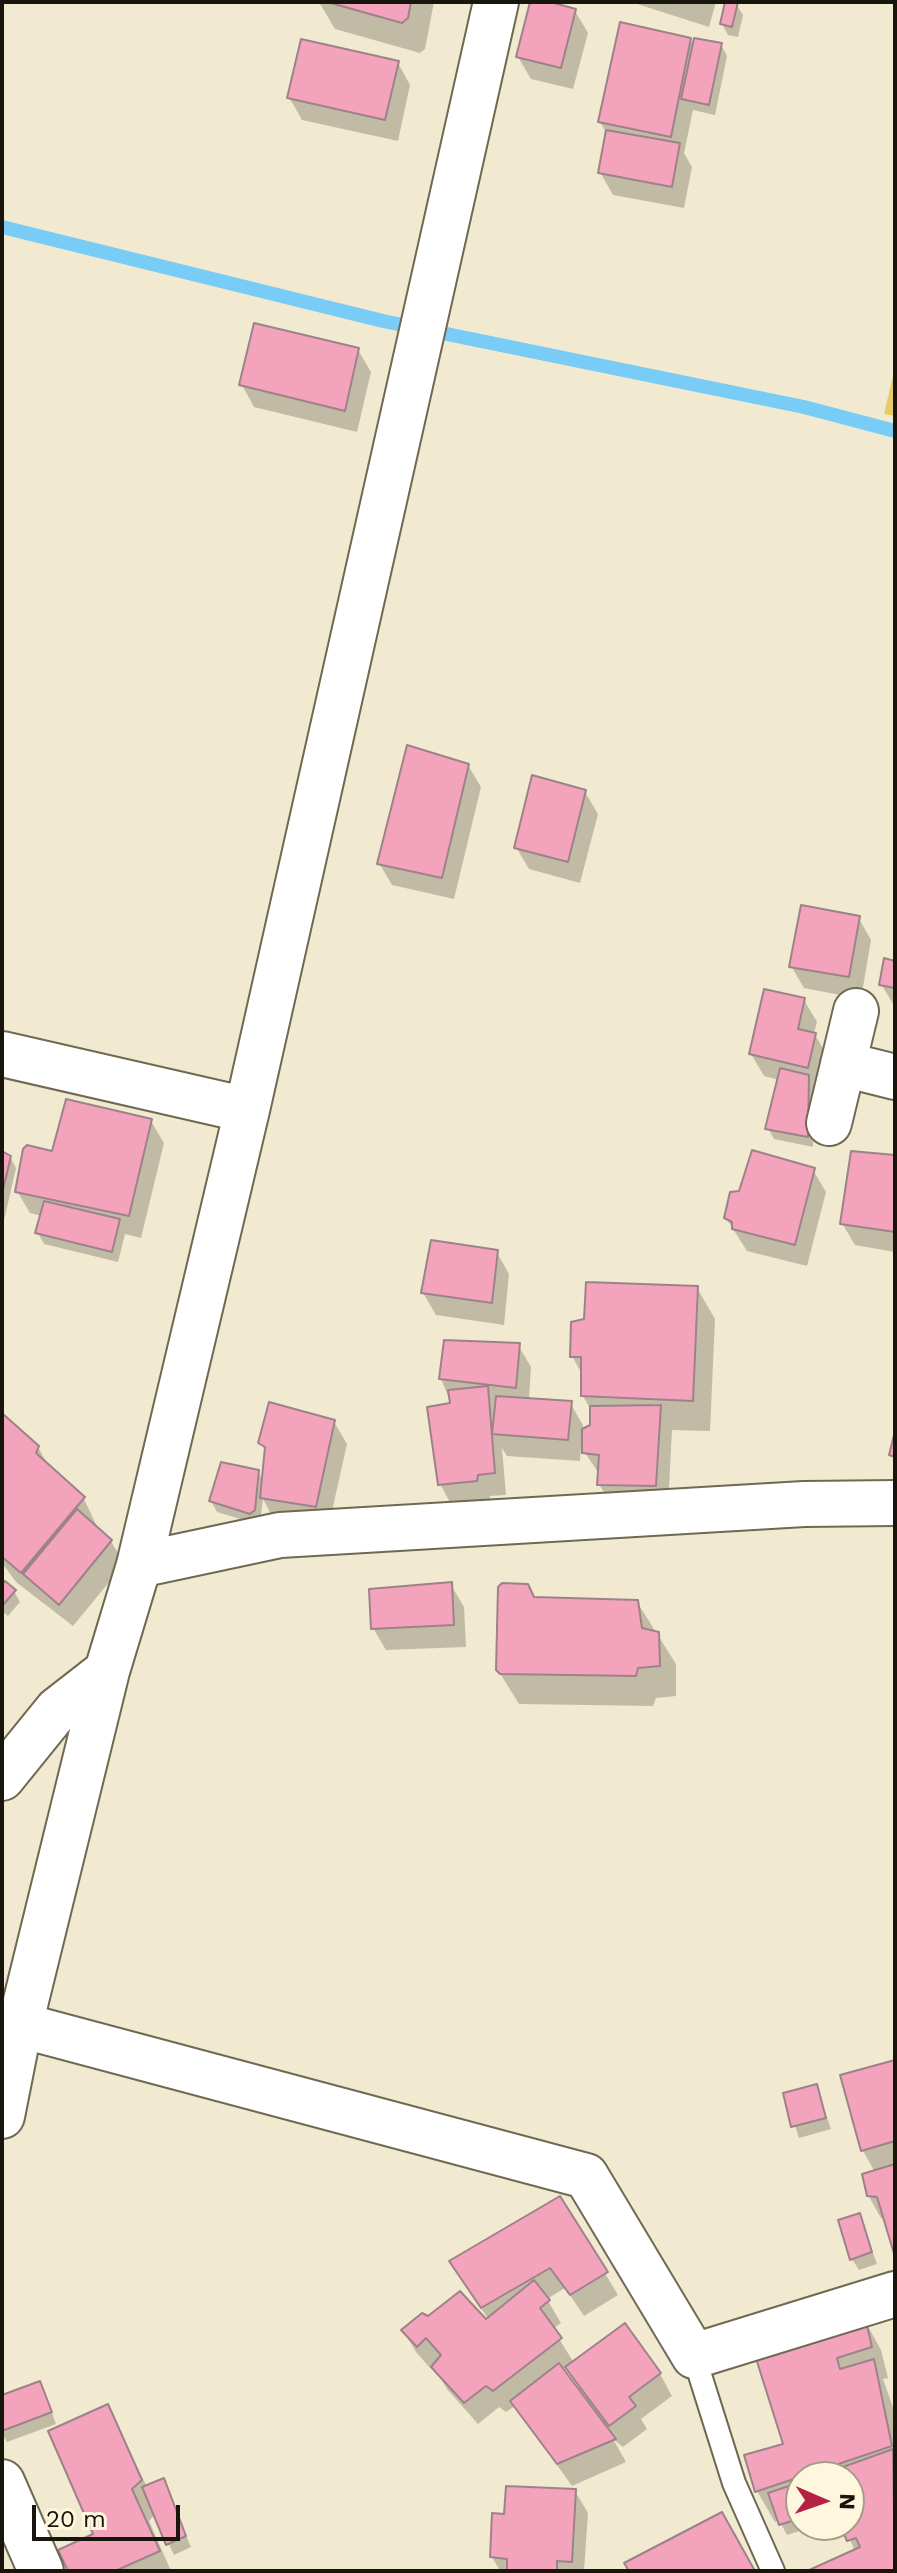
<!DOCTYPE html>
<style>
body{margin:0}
#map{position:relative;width:897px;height:2573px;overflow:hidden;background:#f2ead0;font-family:"Work Sans",sans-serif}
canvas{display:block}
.frame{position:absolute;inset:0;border:4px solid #18150c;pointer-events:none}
.north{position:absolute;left:785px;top:2461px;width:80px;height:80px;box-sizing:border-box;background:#fff7dd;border:2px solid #a39d89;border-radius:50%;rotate:92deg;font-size:22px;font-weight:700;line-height:32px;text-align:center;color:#18150c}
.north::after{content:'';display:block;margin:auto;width:28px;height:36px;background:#b42142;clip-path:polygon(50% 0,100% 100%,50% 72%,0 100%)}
.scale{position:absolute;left:32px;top:2505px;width:148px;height:36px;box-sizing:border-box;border:4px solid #18150c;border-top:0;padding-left:10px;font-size:24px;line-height:28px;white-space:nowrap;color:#18150c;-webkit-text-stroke:6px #fff7dd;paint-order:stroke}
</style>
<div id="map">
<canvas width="897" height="2573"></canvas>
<div class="frame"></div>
<div class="north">N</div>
<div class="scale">20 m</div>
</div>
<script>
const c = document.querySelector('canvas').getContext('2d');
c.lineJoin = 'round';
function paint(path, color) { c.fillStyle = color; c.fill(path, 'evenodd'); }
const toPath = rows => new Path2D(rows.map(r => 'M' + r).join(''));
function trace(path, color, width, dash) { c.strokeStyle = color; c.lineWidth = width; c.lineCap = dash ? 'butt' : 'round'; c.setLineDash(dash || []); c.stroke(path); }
paint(toPath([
 [895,367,895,416,884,414]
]), '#e7cb6b');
paint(toPath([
 [319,2,434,2,425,49,420,53,335,29],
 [532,2,575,11,588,33,573,89,531,79,518,57],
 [631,2,716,2,709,27],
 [728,2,736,4,743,15,738,37,728,35,722,24],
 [690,39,694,46,721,45,727,56,715,115,693,110,684,153,692,167,684,208,613,195,600,172,607,134,600,122],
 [398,63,410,85,398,141,302,120,289,97],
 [358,350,371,372,357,432,254,407,242,385],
 [468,765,481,787,454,899,392,885,379,863],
 [585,792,598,814,580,883,529,869,516,847],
 [858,917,871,940,861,999,804,988,791,966],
 [895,963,895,1007,881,984],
 [804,1000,817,1022,814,1033,828,1057,821,1089,814,1088,813,1147,774,1139,768,1128,779,1080,764,1076,751,1054],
 [151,1121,164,1143,141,1238,125,1234,118,1262,44,1244,38,1233,42,1216,30,1213,17,1191,54,1153],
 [2,1154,10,1157,16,1168,2,1229],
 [895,1160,895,1252,855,1245,842,1223],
 [813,1170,826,1192,807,1266,747,1251,726,1218],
 [496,1251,509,1274,504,1325,436,1315,423,1293],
 [697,1288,715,1319,710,1431,672,1430,668,1508,612,1506,599,1484,600,1475,581,1447,580,1461,507,1456,502,1448,506,1495,490,1496,489,1503,452,1506,440,1484,452,1405,441,1379,518,1345,531,1367,529,1400,570,1403,583,1425,583,1431,592,1426,592,1412,583,1396,583,1376,572,1356],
 [3,1417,38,1447,50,1469,84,1499,99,1531,111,1541,124,1564,73,1626,16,1582,2,1563],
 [334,1422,347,1444,328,1529,274,1520,263,1499,260,1522,257,1524,217,1512,211,1501,258,1471,263,1481,266,1452,260,1442],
 [451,1585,464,1607,466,1647,386,1650,373,1628],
 [2,1588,14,1591,20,1602,8,1616,2,1611],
 [534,1599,637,1602,676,1664,676,1696,656,1698,653,1706,519,1704,498,1670],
 [895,2062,895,2250,886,2218,881,2218,868,2195,875,2172,863,2151,843,2076],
 [816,2086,831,2129,799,2138,785,2095],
 [560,2198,618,2295,584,2316,565,2288,547,2299,561,2323,553,2329,574,2363,660,2374,672,2396,641,2419,647,2429,623,2447,613,2439,626,2462,572,2486,515,2406,506,2412,499,2407,478,2424,447,2389,433,2365,430,2368,416,2352,403,2330,491,2323,464,2283],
 [566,2366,582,2394,580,2395,561,2370],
 [859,2215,877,2264,859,2270,852,2259],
 [864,2319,881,2350,888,2378,883,2379,895,2413,895,2571,809,2571,855,2551,843,2525,849,2525,849,2477,801,2477,801,2525,818,2525,787,2535,779,2520,775,2522,757,2491,747,2457,785,2445,756,2353],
 [45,2394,56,2424,7,2442,2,2433,2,2397],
 [108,2407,147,2487,163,2481,191,2547,174,2555,155,2514,149,2521,171,2571,70,2571,96,2535],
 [575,2491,588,2513,584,2571,500,2571,492,2557,506,2516]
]), '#0003');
trace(toPath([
 [2,227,383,321,804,407,895,431]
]), '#79ccf6', 14);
const building = toPath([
 [327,2,411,2,408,18,402,23,327,2],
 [530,2,550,2,576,9,561,68,516,57,530,2],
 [725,2,738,2,732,27,720,24,725,2],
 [620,22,691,38,671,137,598,122,620,22],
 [694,38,722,43,709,105,681,99,694,38],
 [301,39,399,61,385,120,287,98,301,39],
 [606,130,680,143,672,187,598,173,606,130],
 [254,323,359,348,345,411,239,385,254,323],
 [407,745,469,764,442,878,377,864,407,745],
 [532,775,586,790,568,862,514,848,532,775],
 [801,905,860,916,849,977,789,967,801,905],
 [884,958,895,961,895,988,879,985,884,958],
 [764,989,805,998,798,1029,816,1033,808,1068,749,1054,764,989],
 [780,1068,809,1075,808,1137,765,1129,780,1068],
 [66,1099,152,1119,129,1216,15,1192,23,1149,27,1145,52,1151,66,1099],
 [752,1150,815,1168,795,1245,732,1229,732,1222,724,1218,730,1192,739,1191,752,1150],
 [2,1151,11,1156,2,1194,2,1151],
 [851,1151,895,1155,895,1232,840,1224,851,1151],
 [44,1201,120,1219,112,1252,35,1233,44,1201],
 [431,1240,498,1250,492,1303,421,1293,431,1240],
 [586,1282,698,1286,693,1401,581,1396,581,1357,570,1357,571,1322,584,1319,586,1282],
 [444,1340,520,1343,516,1388,439,1379,444,1340],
 [488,1386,495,1473,478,1475,477,1481,438,1485,427,1407,450,1403,448,1390,488,1386],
 [496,1396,572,1401,568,1440,492,1434,496,1396],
 [269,1402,335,1420,316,1507,260,1498,265,1447,258,1443,269,1402],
 [661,1405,656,1486,597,1485,599,1455,582,1453,582,1429,590,1425,590,1406,661,1405],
 [3,1414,39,1446,36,1453,85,1497,21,1573,2,1557,3,1414],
 [895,1431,895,1457,889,1455,895,1431],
 [221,1462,259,1470,255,1510,250,1514,209,1501,221,1462],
 [77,1509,112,1540,59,1605,23,1574,77,1509],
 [5,1581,16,1590,2,1606,2,1585,5,1581],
 [452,1582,454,1625,371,1629,369,1589,452,1582],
 [502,1583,528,1584,534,1597,638,1600,642,1628,659,1632,660,1666,638,1668,636,1676,500,1674,496,1670,498,1587,502,1583],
 [895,2060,895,2141,861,2151,840,2075,895,2060],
 [817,2084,826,2118,791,2127,783,2093,817,2084],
 [895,2164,895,2257,877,2197,867,2196,862,2174,895,2164],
 [560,2196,608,2272,570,2295,550,2268,481,2308,449,2261,560,2196],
 [860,2213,872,2252,850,2260,838,2220,860,2213],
 [534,2280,550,2300,540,2308,562,2338,493,2391,486,2386,464,2403,431,2367,441,2355,426,2338,417,2347,401,2330,422,2313,428,2316,460,2291,486,2319,534,2280],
 [865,2317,872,2347,837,2358,840,2369,874,2359,892,2446,755,2492,744,2455,783,2444,754,2352,865,2317],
 [625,2323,661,2373,629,2397,636,2406,609,2426,565,2367,625,2323],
 [559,2363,616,2439,557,2464,510,2401,559,2363],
 [40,2381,52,2412,2,2431,2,2395,40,2381],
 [108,2404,142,2480,132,2489,160,2551,115,2571,68,2571,58,2550,93,2534,48,2431,108,2404],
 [893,2449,895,2571,807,2571,860,2547,856,2538,847,2541,840,2525,849,2525,849,2477,831,2477,829,2472,893,2449],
 [164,2478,186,2536,166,2545,142,2487,164,2478],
 [801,2482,801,2518,779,2525,768,2493,801,2482],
 [506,2486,576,2489,572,2562,557,2561,557,2571,507,2571,507,2559,490,2557,492,2513,504,2514,506,2486],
 [722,2512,755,2571,629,2571,624,2563,722,2512]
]);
paint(building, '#f4a3bc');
trace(building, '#9d8289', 2);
const service = toPath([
 [694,2356,734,2483,773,2571]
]);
const minor = toPath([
 [2,1054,247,1110],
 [843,1064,895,1077],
 [829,1123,856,1011],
 [139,1565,280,1535,804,1504,895,1503],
 [2,1778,57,1710,107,1671],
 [20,2025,586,2176,694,2356,895,2294],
 [2,2116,20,2025,107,1671,139,1565,247,1110,496,2],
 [2,2482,41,2571]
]);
trace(service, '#6f6952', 26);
trace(minor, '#6f6952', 48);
trace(service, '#fff', 22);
trace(minor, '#fff', 44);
</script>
